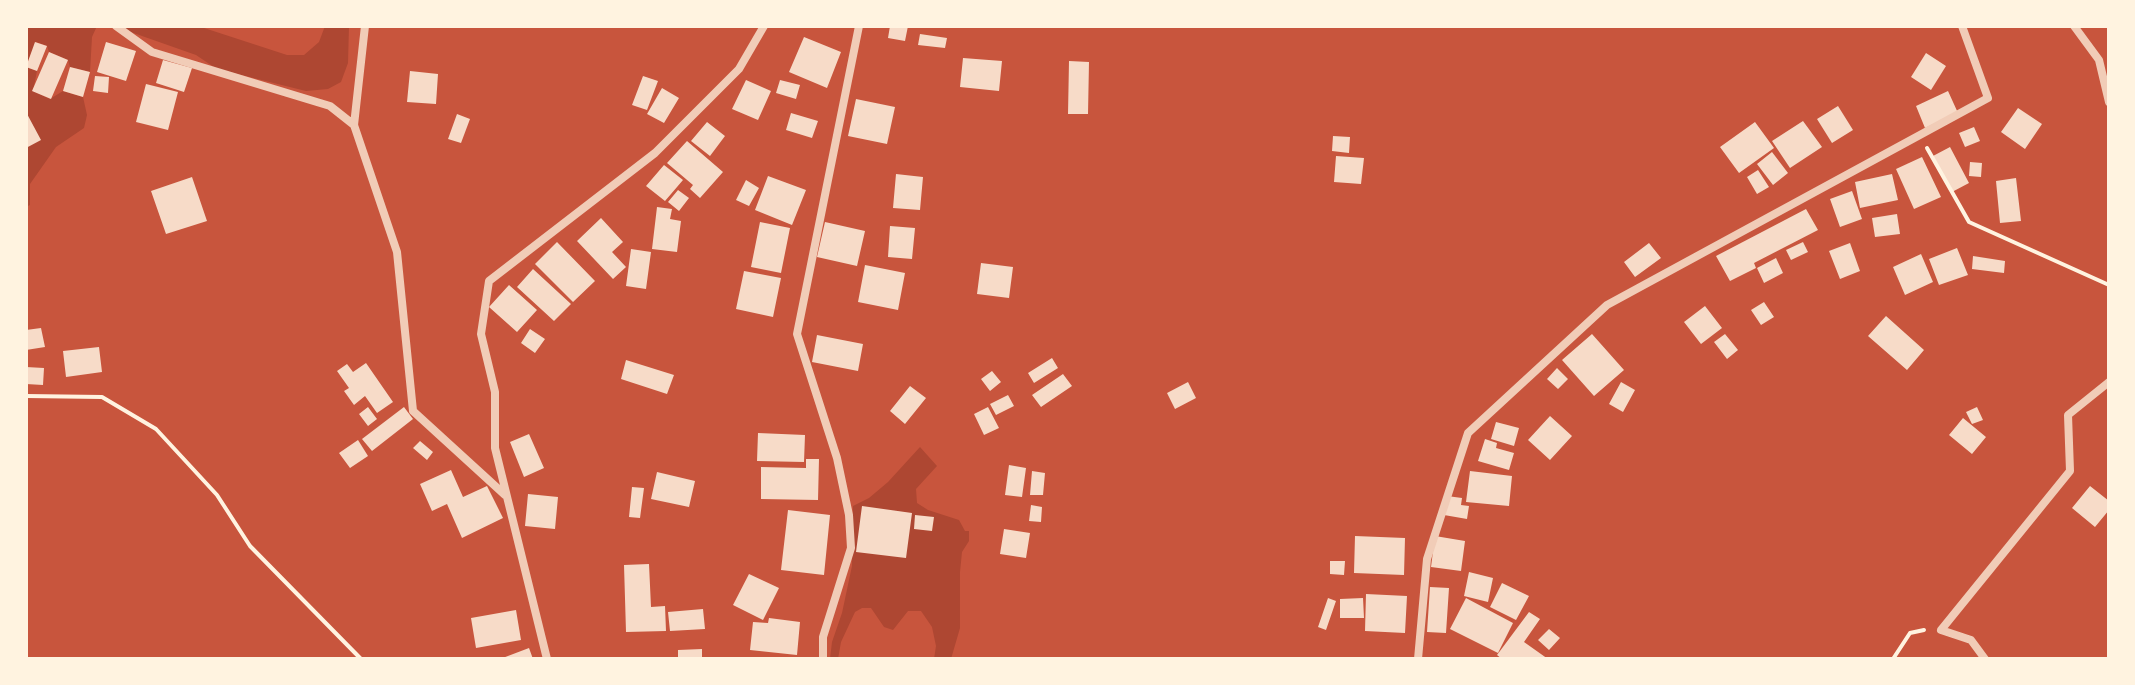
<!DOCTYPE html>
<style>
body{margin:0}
#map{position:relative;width:2135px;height:685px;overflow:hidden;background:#c8553d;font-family:"Noto Serif",serif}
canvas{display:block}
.frame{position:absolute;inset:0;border:28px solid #fff3e0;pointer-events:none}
</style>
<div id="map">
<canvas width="2135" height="685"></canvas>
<div class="frame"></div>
</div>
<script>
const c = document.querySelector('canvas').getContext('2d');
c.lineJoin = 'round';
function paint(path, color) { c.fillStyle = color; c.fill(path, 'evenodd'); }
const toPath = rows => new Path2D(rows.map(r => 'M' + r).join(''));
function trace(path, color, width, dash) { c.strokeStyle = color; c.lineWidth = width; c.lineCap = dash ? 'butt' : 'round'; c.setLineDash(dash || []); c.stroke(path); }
paint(toPath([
 [26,26,97,26,92,37,90,72,70,67,68,60,49,52,47,46,36,42,26,66],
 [121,26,198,26,287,55,304,55,319,42,325,26,349,26,348,63,341,82,328,89,306,91,217,69,196,55,125,30],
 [26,67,37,71,33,91,50,99,63,91,83,97,87,115,84,128,56,147,30,184,30,205,26,207],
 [920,447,937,466,916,489,917,503,928,510,959,520,965,531,969,531,969,541,962,552,960,572,960,628,951,659,934,659,936,646,932,627,921,611,908,611,893,630,884,627,871,608,862,608,855,612,841,642,838,659,830,659,832,642,842,613,852,566,853,506,869,498,888,482]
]), '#ae4732');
paint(toPath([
 [890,26,908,26,905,41,888,38],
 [920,34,947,38,945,48,918,45],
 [804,37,841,52,827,88,789,72],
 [35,42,47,46,37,71,26,67],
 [106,42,136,51,126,81,97,72],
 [49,52,68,60,51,99,32,91],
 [1926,53,1946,66,1931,90,1911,77],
 [963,58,1002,61,999,91,960,87],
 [163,60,192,68,184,92,156,83],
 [1069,61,1089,62,1088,114,1068,114],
 [70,67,90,72,83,97,63,91],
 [410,71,438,74,436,104,407,102],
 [95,76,109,77,108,93,93,91],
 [643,76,658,81,647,110,632,105],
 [746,80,771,91,758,120,732,109],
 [780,80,800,85,796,99,776,93],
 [146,84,178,92,168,130,136,122],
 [662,88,679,98,664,123,647,114],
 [1948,91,1958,113,1925,128,1916,106],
 [856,99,895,107,887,144,848,136],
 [1838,106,1853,130,1832,143,1817,119],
 [2018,108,2042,124,2025,149,2001,132],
 [26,112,41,140,26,148],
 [791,113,818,121,812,138,786,130],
 [457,114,470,119,461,143,448,139],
 [1803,121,1822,147,1790,168,1772,141],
 [707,122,725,136,710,156,691,141],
 [1755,122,1774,148,1739,173,1720,147],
 [1974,127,1980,141,1965,147,1959,133],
 [1333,136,1350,137,1349,153,1332,151],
 [687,141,723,172,700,198,690,189,693,185,667,163],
 [1950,147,1969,183,1952,192,1933,156],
 [1772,152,1788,173,1773,185,1757,164],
 [1336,156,1364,158,1361,184,1334,182],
 [1922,157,1941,197,1914,209,1896,169],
 [1970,162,1982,163,1981,177,1969,176],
 [664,165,683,180,665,201,646,186],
 [1758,170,1769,187,1757,194,1747,177],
 [896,174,923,177,920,210,893,208],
 [1892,174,1898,200,1860,208,1855,182],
 [768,176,806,190,792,225,755,210],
 [192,177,207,221,166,234,151,191],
 [2016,178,2021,221,2000,223,1996,181],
 [746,180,759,188,749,206,736,200],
 [678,190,689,198,679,211,668,202],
 [1852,191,1862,219,1840,227,1830,199],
 [657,207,672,209,670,219,681,221,677,252,652,249],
 [1806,209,1818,230,1754,263,1756,268,1730,281,1716,256],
 [1897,214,1900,234,1875,237,1872,218],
 [601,218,623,242,612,252,626,267,613,279,577,241],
 [760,222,790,228,781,273,751,267],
 [825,222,865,231,857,266,817,257],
 [890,226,915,228,912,259,888,257],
 [557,242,595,281,573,302,535,264],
 [1803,242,1808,252,1791,260,1786,250],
 [1649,243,1661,258,1635,277,1624,262],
 [1850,243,1860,271,1840,279,1829,251],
 [1957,248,1968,275,1939,285,1929,259],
 [631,249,651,252,646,289,626,286],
 [1921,254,1933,282,1905,295,1893,267],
 [1973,256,2005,261,2004,273,1972,269],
 [1776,258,1783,273,1764,283,1757,268],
 [981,263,1013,267,1009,298,977,294],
 [865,265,905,273,898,310,858,302],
 [533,269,571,304,554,321,517,287],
 [744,271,781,278,773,317,736,309],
 [509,285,537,310,517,332,489,307],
 [1764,302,1774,317,1761,325,1751,310],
 [1705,306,1722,328,1701,344,1684,322],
 [1886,316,1924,350,1907,370,1868,336],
 [41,328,45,347,26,350,26,330],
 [530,329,545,339,535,353,521,343],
 [1592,334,1624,370,1594,396,1562,360],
 [1725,334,1738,350,1727,359,1714,342],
 [817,335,863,344,858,371,812,362],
 [99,347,102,372,66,377,63,351],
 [1052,358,1058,368,1034,383,1028,373],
 [626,360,674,375,667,394,621,379],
 [366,363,393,402,377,413,365,396,354,405,344,391,349,388,337,371,347,364,353,372],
 [26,367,44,368,43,385,26,384],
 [1557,368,1568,379,1558,389,1547,379],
 [992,371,1001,382,990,391,981,379],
 [1063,374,1072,386,1041,407,1032,395],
 [1188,382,1196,398,1175,409,1167,393],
 [1621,382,1635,390,1623,412,1609,404],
 [910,386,926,398,905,424,890,411],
 [1008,395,1014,406,996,415,990,404],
 [368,407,377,419,368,426,359,414],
 [404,407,413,419,372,451,362,439],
 [988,407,999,428,984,435,974,414],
 [1977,407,1983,420,1972,424,1966,412],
 [1550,416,1572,436,1550,460,1528,440],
 [1963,418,1986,437,1972,454,1949,435],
 [1496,422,1519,428,1514,446,1491,439],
 [758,433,805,435,804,462,757,461],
 [529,434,544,468,524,477,510,442],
 [1485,439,1497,443,1496,448,1514,453,1509,470,1478,461],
 [358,440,368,456,350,468,339,453],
 [420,441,433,452,427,460,413,448],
 [806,459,819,459,818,500,761,499,761,467,806,468],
 [1009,465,1026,468,1022,497,1005,495],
 [451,470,463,497,487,486,503,518,462,538,447,504,432,511,420,484],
 [1032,471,1045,473,1043,495,1030,495],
 [1470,471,1512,476,1509,506,1466,502],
 [657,472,695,481,689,507,651,499],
 [2090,486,2109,501,2109,510,2095,527,2072,508],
 [632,487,644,488,640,518,629,517],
 [528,494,558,497,555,529,525,526],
 [1447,496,1462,498,1461,505,1469,506,1467,519,1444,515],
 [1031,505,1042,507,1041,522,1029,521],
 [862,506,912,513,906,558,856,552],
 [788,510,830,515,824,575,781,570],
 [915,515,934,517,932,531,914,529],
 [1004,529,1030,533,1026,558,1000,554],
 [1355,536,1405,538,1404,575,1354,573],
 [1435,536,1465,541,1461,571,1431,567],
 [1330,561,1345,561,1344,575,1330,574],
 [649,564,651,607,665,606,666,631,626,632,624,565],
 [1469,572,1493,578,1488,602,1464,596],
 [749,574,779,588,763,620,733,605],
 [1502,583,1529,596,1516,620,1490,607],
 [1430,587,1449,588,1446,633,1427,632],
 [1366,594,1407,596,1405,633,1365,631],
 [1328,598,1336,601,1326,630,1318,627],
 [1363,598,1364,618,1340,618,1340,599],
 [1466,598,1513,623,1498,653,1450,629],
 [703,609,705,629,670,631,668,612],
 [516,610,521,640,476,648,471,618],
 [1529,612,1540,619,1524,642,1548,659,1502,659,1497,655],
 [769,618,800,622,797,655,750,650,753,622,768,623],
 [1549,629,1560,638,1549,650,1538,640],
 [529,648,533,659,500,659],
 [702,649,702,659,678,659,678,650]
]), '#f7dbc8');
trace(toPath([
 [1927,148,1969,222,2109,285],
 [26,396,102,397,156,429,217,495,250,546,361,659],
 [1893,659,1910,633,1924,630]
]), '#fff3e0', 4);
trace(toPath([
 [116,26,152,52,330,106,354,125],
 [365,26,354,125,397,252,413,411,505,495],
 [2074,26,2099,60,2109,102],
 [547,659,495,448,495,392,481,334,489,281,655,153,739,69,764,26],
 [823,659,823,637,851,548,849,515,837,458,797,334,859,26],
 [1418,659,1427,559,1468,433,1607,305,1988,98,1962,26],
 [1985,659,1971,640,1941,630,2070,471,2068,415,2109,382]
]), '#f1ccb7', 8);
</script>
